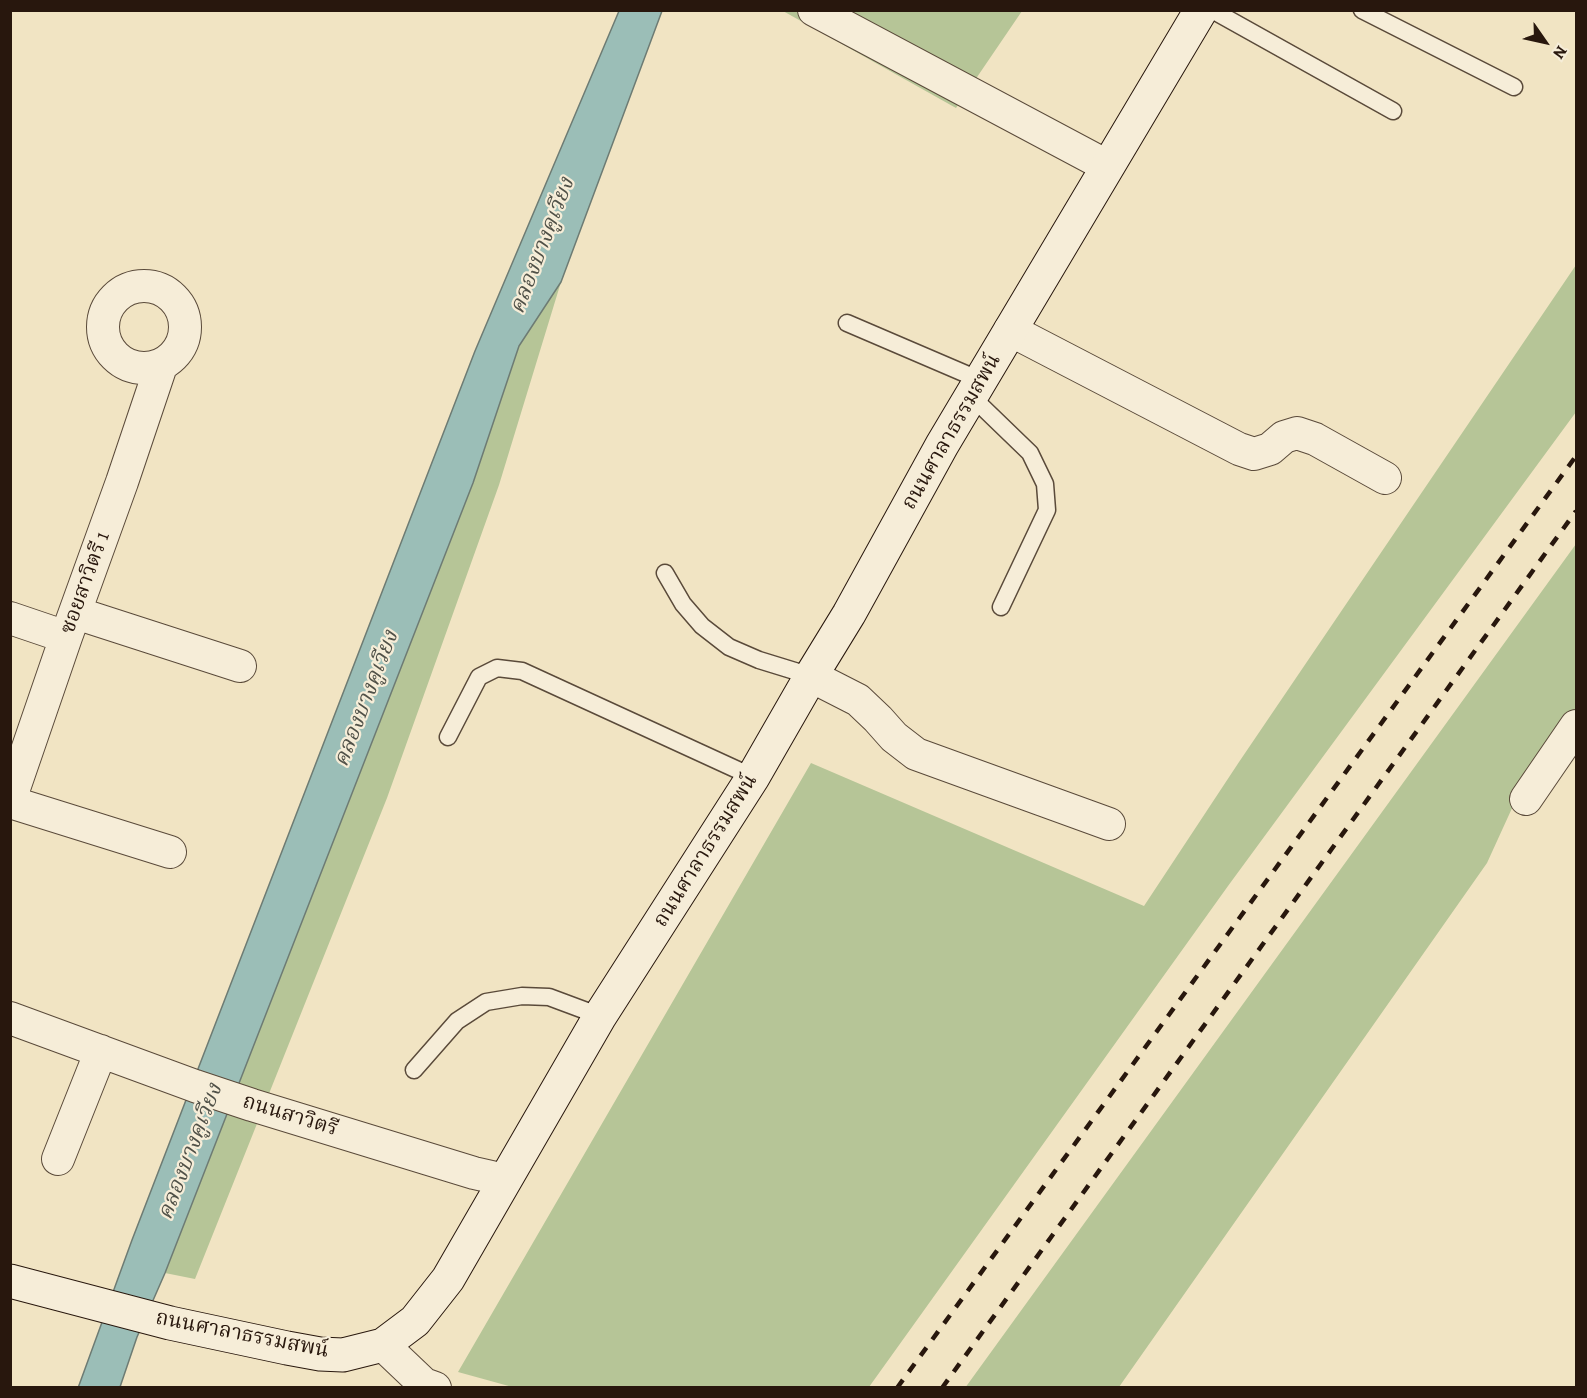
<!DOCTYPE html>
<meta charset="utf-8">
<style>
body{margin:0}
#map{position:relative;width:1587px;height:1398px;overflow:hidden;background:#f1e4c3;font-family:Alegreya,serif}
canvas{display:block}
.frame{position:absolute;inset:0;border:12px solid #28170d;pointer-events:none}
.north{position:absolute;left:1515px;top:12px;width:60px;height:60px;-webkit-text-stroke:4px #f6edd8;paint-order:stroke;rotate:124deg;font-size:16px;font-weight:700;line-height:24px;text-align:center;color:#28170d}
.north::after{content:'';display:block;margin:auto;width:21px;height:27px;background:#28170d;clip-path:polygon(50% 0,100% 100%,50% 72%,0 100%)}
</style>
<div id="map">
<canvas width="1587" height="1398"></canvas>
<div class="frame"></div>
<div class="north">N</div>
</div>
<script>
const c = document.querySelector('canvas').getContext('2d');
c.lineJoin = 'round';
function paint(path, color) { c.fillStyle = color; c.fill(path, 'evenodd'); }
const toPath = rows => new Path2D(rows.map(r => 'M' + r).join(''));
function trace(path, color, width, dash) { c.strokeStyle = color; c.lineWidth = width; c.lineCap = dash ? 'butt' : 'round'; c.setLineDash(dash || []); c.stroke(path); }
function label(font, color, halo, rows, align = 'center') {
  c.font = font + ' Alegreya,"Noto Serif Thai",serif'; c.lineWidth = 4.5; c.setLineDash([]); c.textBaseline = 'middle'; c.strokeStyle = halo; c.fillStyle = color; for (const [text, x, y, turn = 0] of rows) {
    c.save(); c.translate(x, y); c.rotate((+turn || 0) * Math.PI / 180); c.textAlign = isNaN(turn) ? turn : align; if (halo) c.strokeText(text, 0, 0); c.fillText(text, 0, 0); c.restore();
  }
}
paint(toPath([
 [783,11,1022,11,956,108],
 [1576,265,1576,412,1228,886,869,1387,516,1388,458,1372,811,763,1144,906,1239,762],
 [561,282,499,485,387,798,195,1279,165,1273,473,483,519,346],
 [1576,544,1576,718,1513,806,1487,863,1119,1387,965,1388]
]), '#b6c597');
const water = toPath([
 [619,11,662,11,561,282,519,346,473,483,165,1273,137,1337,120,1387,78,1388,132,1240,475,351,619,11]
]);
paint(water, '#9bbeb7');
trace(water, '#6d7b73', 1.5);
const lane = toPath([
 [1212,10,1393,111],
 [1362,10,1514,87],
 [847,323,980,380],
 [971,396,1030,453,1045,484,1047,510,1001,607],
 [665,573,683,604,702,626,729,647,759,660,811,676],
 [448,737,479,677,497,668,522,671,753,777],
 [414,1070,457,1021,486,1002,522,996,549,997,600,1016]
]);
const street = toPath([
 [814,10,1107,166],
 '103 327a41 41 0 1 1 82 0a41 41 0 1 1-82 0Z',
 [1010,330,1239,449,1254,454,1270,449,1284,437,1297,433,1315,439,1385,478],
 [76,613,240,666],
 [10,618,66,637],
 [811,676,858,700,878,719,894,737,916,754,1109,824],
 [1526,799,1576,726],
 [10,800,66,637,122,482,161,366],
 [10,802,170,852],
 [10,1018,195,1086,252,1105,474,1173,505,1180],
 [58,1159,101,1051],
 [383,1345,424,1384,435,1388]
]);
const secondary = toPath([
 [10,1281,170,1323,287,1348,320,1354,343,1355,383,1345,415,1321,448,1279,600,1016,753,777,811,676,849,614,942,445,1201,10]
]);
trace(lane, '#5a4a3a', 19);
trace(street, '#5a4a3a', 34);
trace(secondary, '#28170d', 35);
trace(lane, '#f6edd8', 16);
trace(street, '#f6edd8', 32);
trace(secondary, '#f6edd8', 33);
trace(toPath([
 [897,1388,1576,456],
 [942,1388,1576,511]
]), '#28170d', 4.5, [10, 10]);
label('21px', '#28170d', '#f6edd8', [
 ["ถนนศาลาธรรมสพน์",952,432,-60],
 ["ซอยสาวิตรี 1",86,583,-70],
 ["ถนนศาลาธรรมสพน์",706,851,-58],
 ["ถนนสาวิตรี",290,1116,17],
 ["ถนนศาลาธรรมสพน์",242,1335,11]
]);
label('italic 22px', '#505148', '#f6edd8', [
 ["คลองบางคูเวียง",543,246,-69],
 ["คลองบางคูเวียง",367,699,-69],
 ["คลองบางคูเวียง",191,1152,-69]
]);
</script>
